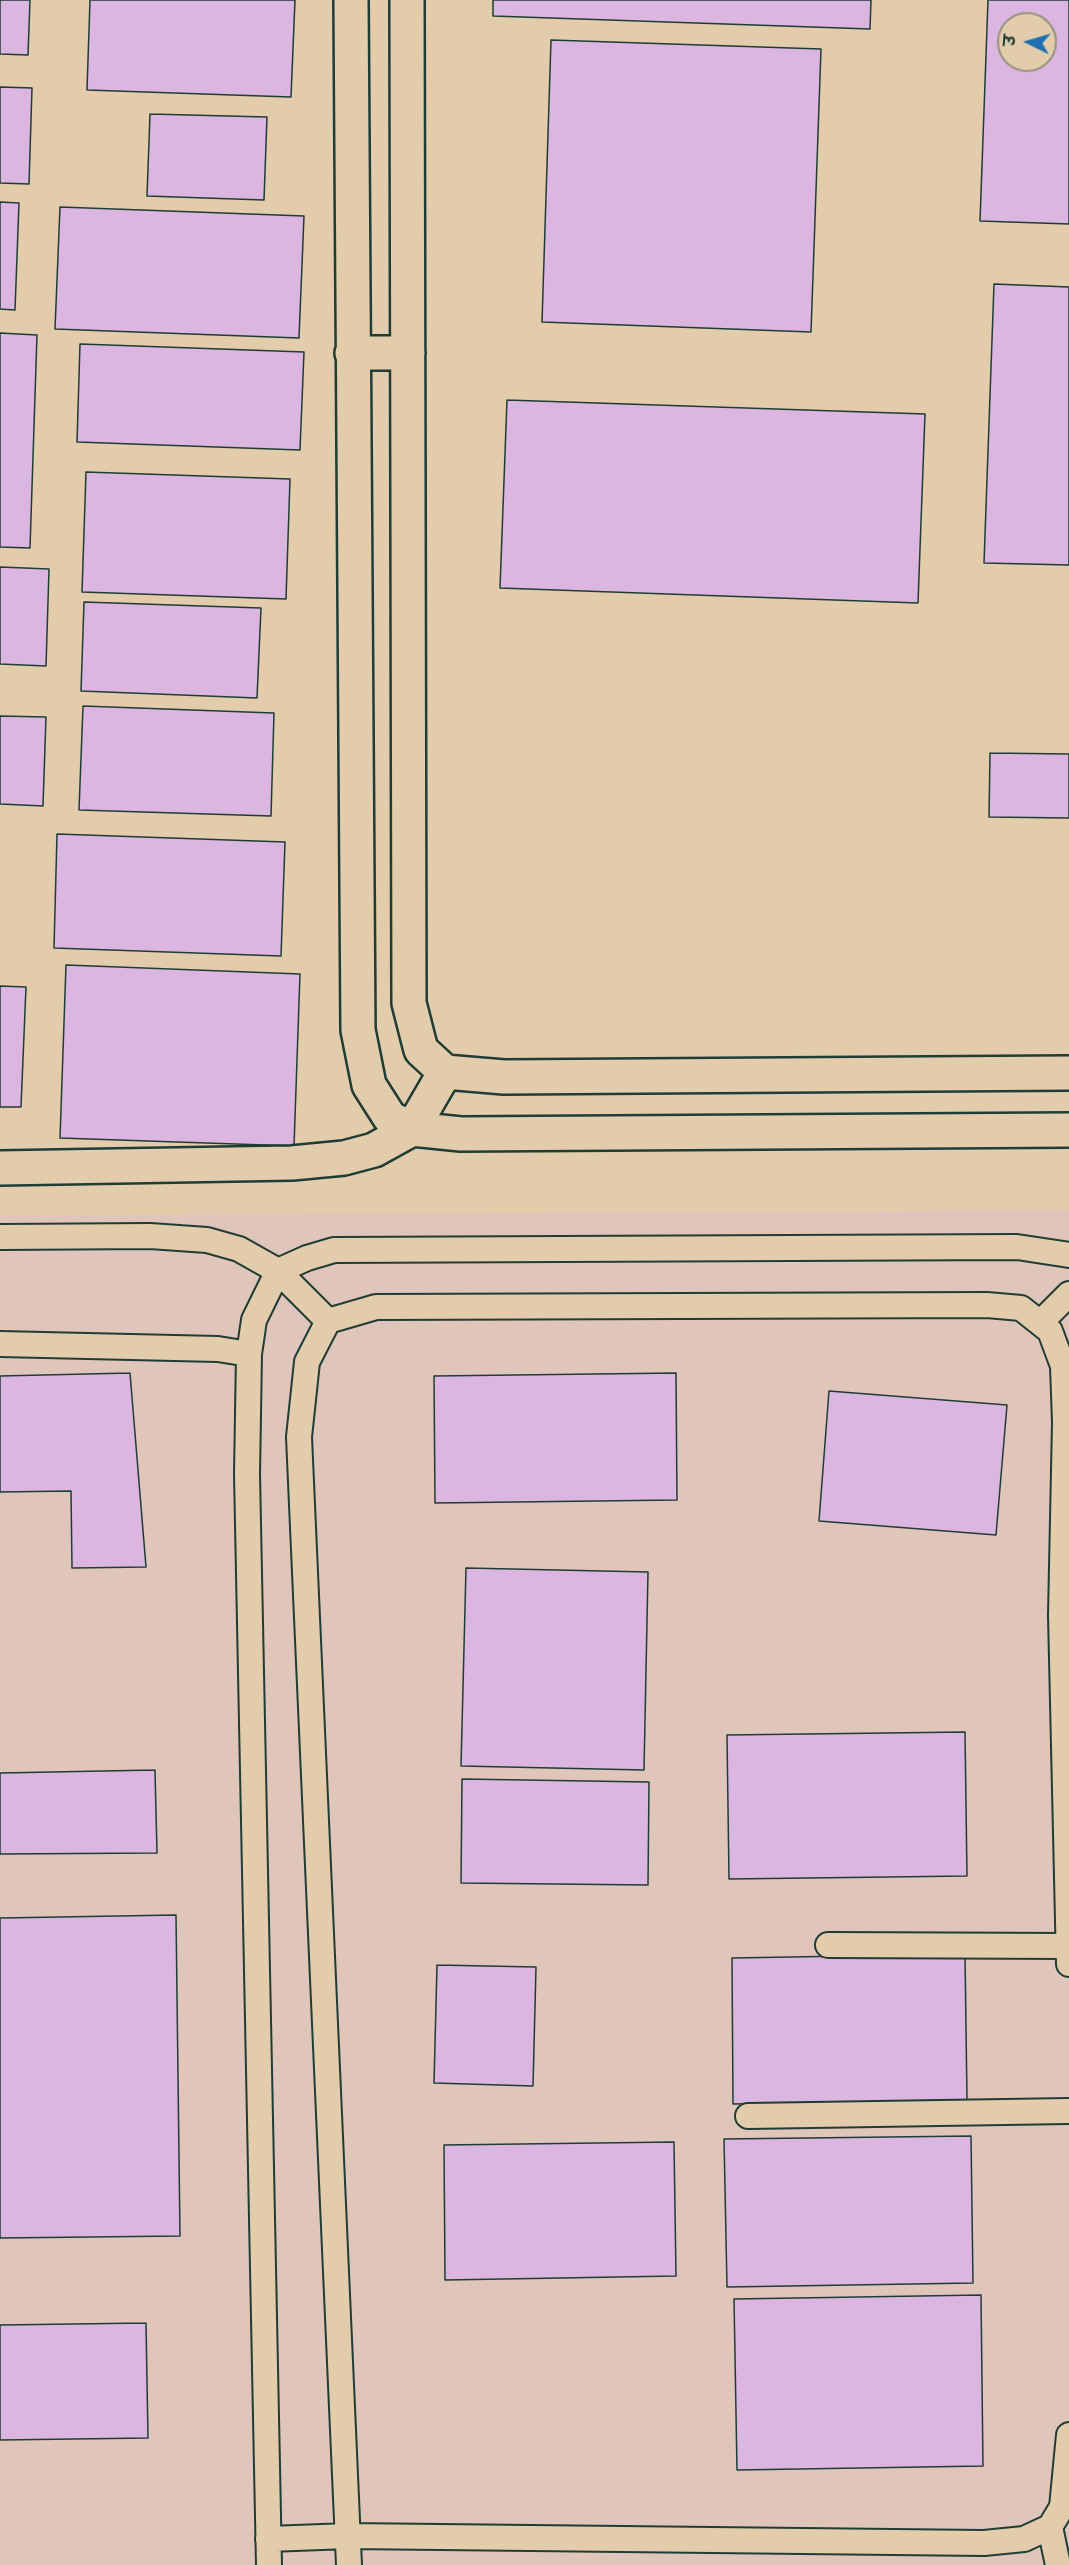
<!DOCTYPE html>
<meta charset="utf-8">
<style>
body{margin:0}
#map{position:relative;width:1069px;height:2565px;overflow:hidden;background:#e2ccab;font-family:"Balsamiq Sans","Playpen Sans Deva",sans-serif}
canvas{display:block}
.north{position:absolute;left:997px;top:12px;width:60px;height:60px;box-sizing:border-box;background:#e2ccab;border:2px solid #94937b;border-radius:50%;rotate:275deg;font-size:16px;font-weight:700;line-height:24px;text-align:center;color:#1f3d34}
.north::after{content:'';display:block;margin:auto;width:21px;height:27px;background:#1f6fb2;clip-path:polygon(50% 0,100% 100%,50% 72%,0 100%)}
</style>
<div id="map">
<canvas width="1069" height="2565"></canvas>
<div class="north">उ</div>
</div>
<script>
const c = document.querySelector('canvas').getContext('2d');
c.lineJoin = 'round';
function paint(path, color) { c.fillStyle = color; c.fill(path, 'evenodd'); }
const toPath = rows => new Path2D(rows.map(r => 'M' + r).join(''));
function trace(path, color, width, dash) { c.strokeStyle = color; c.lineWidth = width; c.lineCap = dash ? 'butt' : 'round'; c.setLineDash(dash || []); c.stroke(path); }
paint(toPath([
 [1069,1210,1069,2565,0,2565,0,1216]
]), '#e0c5bb');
const building = toPath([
 [0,0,30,0,28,55,0,54,0,0],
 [90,0,295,0,291,97,87,90,90,0],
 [493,0,871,0,870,29,493,16,493,0],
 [988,0,1069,0,1069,224,980,221,988,0],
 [1009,24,1045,24,1045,60,1009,60,1009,24],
 [551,40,821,49,811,332,542,322,551,40],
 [0,87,32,88,29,184,0,183,0,87],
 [150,114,267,117,264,200,147,196,150,114],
 [0,202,19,203,15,310,0,309,0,202],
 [60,207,304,216,299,338,55,329,60,207],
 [994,284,1069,287,1069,565,984,563,994,284],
 [0,333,37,335,30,548,0,547,0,333],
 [80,344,304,352,300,450,77,442,80,344],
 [507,400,925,414,918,603,500,588,507,400],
 [86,472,290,479,286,599,82,592,86,472],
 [0,567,49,569,46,666,0,664,0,567],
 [84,602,261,608,257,698,81,691,84,602],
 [83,706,274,713,271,816,79,810,83,706],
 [0,716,46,717,43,806,0,804,0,716],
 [990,753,1069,754,1069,818,989,817,990,753],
 [57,834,285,842,281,956,54,948,57,834],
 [66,965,300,974,294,1146,60,1138,66,965],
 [0,986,26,987,21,1107,0,1107,0,986],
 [130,1373,146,1567,72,1568,71,1491,0,1492,0,1376,130,1373],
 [676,1373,677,1500,435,1503,434,1376,676,1373],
 [829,1391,1007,1405,996,1535,819,1521,829,1391],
 [466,1568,648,1572,644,1770,461,1766,466,1568],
 [965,1732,967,1876,729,1879,727,1735,965,1732],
 [155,1770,157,1853,0,1854,0,1773,155,1770],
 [462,1779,649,1782,648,1885,461,1883,462,1779],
 [176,1915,180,2236,0,2238,0,1918,176,1915],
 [965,1954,967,2100,733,2104,732,1958,965,1954],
 [437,1965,536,1967,533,2086,434,2083,437,1965],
 [971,2136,973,2283,727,2287,724,2139,971,2136],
 [674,2142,676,2276,445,2280,444,2145,674,2142],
 [981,2295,983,2466,737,2470,734,2299,981,2295],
 [146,2323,148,2438,0,2440,0,2325,146,2323]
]);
paint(building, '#dab6e1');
trace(building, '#1f3d34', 1.5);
const service = toPath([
 [0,1237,150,1236,207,1240,239,1249,278,1271,328,1321],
 [1040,1323,1069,1294],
 [0,1344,218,1349,249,1354],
 [828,1945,1069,1946],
 [748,2116,1069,2111],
 [1050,2527,1058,2565],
 [268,2539,349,2536,984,2543,1024,2539,1050,2527,1062,2507,1069,2435],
 [269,2565,247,1474,249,1354,254,1320,278,1271,307,1258,334,1250,1017,1247,1069,1255],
 [349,2565,299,1437,307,1362,328,1321,376,1307,987,1305,1021,1308,1050,1331,1063,1366,1065,1422,1061,1615,1069,1964]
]);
const tertiary = toPath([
 [351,0,358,1030,369,1085,390,1118,412,1129,461,1134,1069,1130],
 [407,0,409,1003,421,1050,445,1072,504,1077,1069,1073],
 [352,353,408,353],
 [0,1168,292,1163,344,1158,374,1150,412,1129,445,1072]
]);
trace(service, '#1f3d34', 28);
trace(tertiary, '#1f3d34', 38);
trace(service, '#e2ccab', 24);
trace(tertiary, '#e2ccab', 33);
</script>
